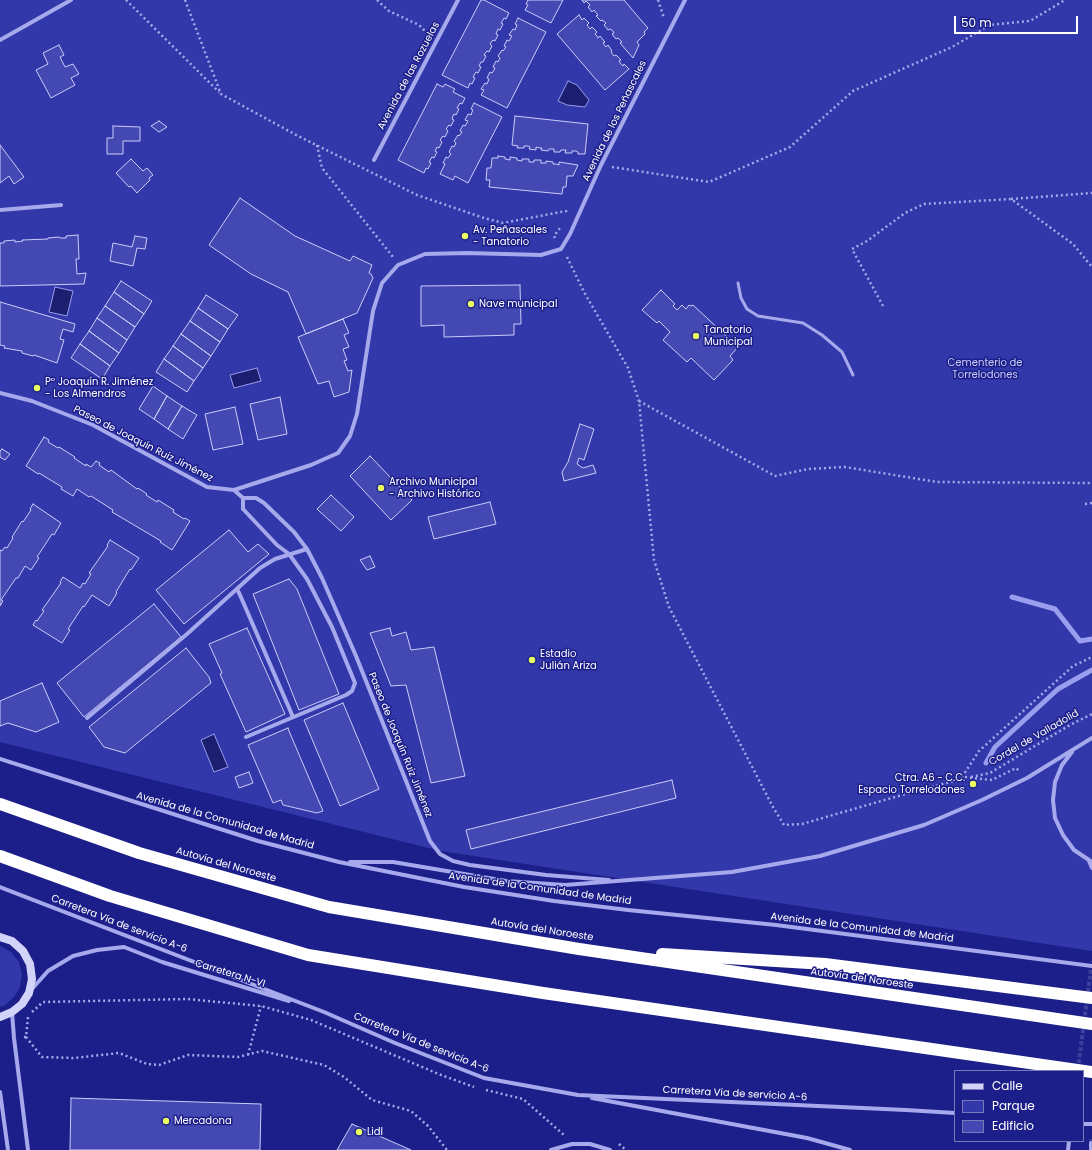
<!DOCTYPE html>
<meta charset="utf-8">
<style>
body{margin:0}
#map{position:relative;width:1092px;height:1150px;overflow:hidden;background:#1c1f89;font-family:Poppins,sans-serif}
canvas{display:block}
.legend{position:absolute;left:954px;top:1070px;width:130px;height:72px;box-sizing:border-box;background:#1c1f89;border:1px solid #7779b8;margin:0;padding:5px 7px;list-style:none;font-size:12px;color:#fff}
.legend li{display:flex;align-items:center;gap:8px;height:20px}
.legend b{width:20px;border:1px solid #7779b8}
.scale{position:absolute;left:954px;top:16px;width:124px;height:18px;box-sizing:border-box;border:2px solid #fff;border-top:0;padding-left:5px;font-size:12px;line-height:14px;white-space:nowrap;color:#fff;-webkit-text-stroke:3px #1c1f89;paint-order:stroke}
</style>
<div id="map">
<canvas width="1092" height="1150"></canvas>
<ul class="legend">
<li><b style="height:5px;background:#d2d3f9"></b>Calle</li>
<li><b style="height:11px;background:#3237a9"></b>Parque</li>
<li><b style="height:11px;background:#4448b2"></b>Edificio</li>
</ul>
<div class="scale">50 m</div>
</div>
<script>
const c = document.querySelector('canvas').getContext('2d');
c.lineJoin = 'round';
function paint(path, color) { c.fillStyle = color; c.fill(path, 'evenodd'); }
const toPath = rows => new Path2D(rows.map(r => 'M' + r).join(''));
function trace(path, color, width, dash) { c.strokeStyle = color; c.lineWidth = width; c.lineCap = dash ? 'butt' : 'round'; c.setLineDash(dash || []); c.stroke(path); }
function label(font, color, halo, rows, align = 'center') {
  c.font = font + ' Poppins,sans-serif'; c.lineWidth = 3; c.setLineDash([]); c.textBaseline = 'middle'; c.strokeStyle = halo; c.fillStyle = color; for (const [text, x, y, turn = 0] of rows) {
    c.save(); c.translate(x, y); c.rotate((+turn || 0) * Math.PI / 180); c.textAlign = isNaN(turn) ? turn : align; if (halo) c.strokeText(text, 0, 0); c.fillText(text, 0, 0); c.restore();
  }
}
paint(toPath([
 [0,0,1092,0,1092,951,441,851,0,742],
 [0,946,11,952,19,962,22,974,20,987,14,997,5,1005,0,1007]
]), '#3237a9');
const water = toPath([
 [568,81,577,85,589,100,585,107,567,105,558,101,568,81],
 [55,287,73,291,67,316,49,312,55,287],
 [257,368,261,381,234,388,230,375,257,368],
 [214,734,228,767,214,772,201,740,214,734]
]);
paint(water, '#1c1e70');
trace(water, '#999eee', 1);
trace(toPath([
 [1012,597,1055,609,1080,641,1092,639],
 [986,763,995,747,1058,689,1092,670]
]), '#999eee', 5);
const building = toPath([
 [481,0,484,0,509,13,506,19,504,18,503,20,501,23,503,24,500,30,498,29,496,34,498,35,495,41,493,40,492,41,490,44,492,46,489,52,487,51,486,52,484,55,486,56,483,62,481,62,479,66,481,67,478,73,476,72,473,77,475,78,472,84,470,83,468,88,442,75,481,0],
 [528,0,563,0,551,23,525,10,528,5,526,4,528,0],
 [582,0,624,0,640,19,648,28,644,32,645,34,637,42,639,45,633,58,620,43,622,42,618,38,616,39,612,34,614,33,613,31,610,29,608,30,604,25,606,23,602,20,601,21,596,16,598,15,594,10,592,12,588,7,590,5,586,1,584,3,582,0],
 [579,15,582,20,584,18,589,23,587,25,590,29,592,27,597,32,595,34,597,36,598,38,600,36,605,42,603,43,606,47,608,45,612,51,611,52,614,56,616,55,621,60,619,61,621,64,623,66,624,64,629,69,605,90,557,34,579,15],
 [518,18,546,32,507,108,481,95,484,90,481,89,485,83,487,84,489,79,487,78,490,72,492,73,494,70,495,68,493,67,496,61,498,62,500,58,498,56,502,50,503,51,506,47,504,46,507,40,509,41,512,36,509,35,513,29,515,30,517,25,515,24,518,18],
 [59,45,64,55,60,57,65,67,73,64,79,74,71,78,75,85,51,98,36,70,48,64,43,53,59,45],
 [437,84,443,87,445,84,455,89,453,92,465,98,462,104,460,103,457,108,459,109,456,115,454,114,453,116,452,119,454,120,451,126,449,125,446,129,448,131,445,137,443,136,440,140,442,142,439,148,437,147,435,151,437,152,434,158,432,157,429,162,431,163,428,169,426,168,424,173,398,160,437,84],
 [474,103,502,117,468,183,455,176,453,180,440,174,445,164,443,163,446,157,448,158,451,154,449,152,452,146,454,147,456,143,454,141,458,135,459,136,462,132,460,131,463,125,465,126,468,121,465,120,468,114,471,115,472,112,473,110,471,109,474,103],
 [515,116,588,124,585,154,578,154,578,152,576,151,572,151,572,153,565,153,566,150,561,150,560,152,554,152,554,149,549,149,548,151,541,150,542,148,540,148,536,147,536,150,529,149,530,147,528,146,524,146,524,148,517,148,518,146,512,145,515,116],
 [159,121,167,127,159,132,151,126,159,121],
 [113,126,140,127,140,141,123,141,123,154,107,154,107,138,113,138,113,126],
 [0,145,24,177,14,184,9,176,0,183,0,145],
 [498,156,505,157,505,159,510,160,510,157,517,158,517,160,522,161,522,159,529,159,529,162,534,162,534,160,541,160,541,163,546,163,546,161,553,162,553,164,556,164,559,165,559,162,578,165,573,176,567,176,566,187,563,187,562,194,489,187,490,180,486,180,487,168,491,168,492,158,498,158,498,156],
 [131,159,143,171,147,168,153,175,149,178,150,180,137,193,131,186,129,187,116,173,131,159],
 [240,198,295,236,350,261,353,256,372,265,369,273,371,274,373,278,357,313,306,334,288,292,251,274,209,245,240,198],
 [78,235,79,259,76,259,77,274,86,273,84,284,0,286,0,243,4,243,4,241,15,240,15,242,23,241,22,240,48,239,48,238,59,237,60,238,66,238,66,236,78,235],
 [135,236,147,238,145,249,137,248,133,266,110,261,113,243,132,247,135,236],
 [121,281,152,301,144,314,114,292,121,281],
 [520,285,521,324,514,324,514,335,444,337,444,325,421,326,421,286,520,285],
 [661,290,675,304,673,306,677,310,682,305,686,309,689,305,691,306,693,305,738,347,730,356,733,360,714,380,691,358,687,362,663,340,670,332,659,321,657,323,642,310,661,290],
 [114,292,144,314,135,327,105,306,114,292],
 [206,295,238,315,228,329,198,308,206,295],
 [0,302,75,324,73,332,63,329,60,339,64,340,57,363,34,355,33,356,22,353,22,351,4,348,5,346,0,345,0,302],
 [105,306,135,327,127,340,97,318,105,306],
 [198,308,228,329,220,342,190,321,198,308],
 [97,318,127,340,119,353,89,331,97,318],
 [343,319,349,333,344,335,349,347,343,349,347,360,344,361,348,371,352,370,351,377,349,392,334,397,329,381,318,384,298,337,343,319],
 [190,321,220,342,211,356,181,334,190,321],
 [89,331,119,353,110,366,80,344,89,331],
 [181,334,211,356,203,368,173,346,181,334],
 [80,344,110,366,102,379,71,358,80,344],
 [173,346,203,368,194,381,164,359,173,346],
 [164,359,194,381,187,392,156,372,164,359],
 [153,386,167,396,154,419,139,409,153,386],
 [167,396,182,406,168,429,154,419,167,396],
 [280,397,287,434,258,440,250,404,280,397],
 [182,406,197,415,183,439,168,429,182,406],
 [235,407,243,444,213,450,205,414,235,407],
 [580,424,594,429,584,460,579,458,577,464,583,468,593,465,596,473,564,481,562,472,568,462,580,424],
 [44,437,49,440,48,442,58,448,59,447,75,457,74,458,86,466,86,464,91,467,96,461,100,463,99,465,109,472,111,470,137,489,138,488,147,494,146,495,157,502,158,500,174,510,173,512,184,519,185,518,190,521,172,550,160,542,161,541,112,512,113,510,91,496,89,497,77,489,73,496,61,489,62,487,39,473,38,474,26,466,44,437],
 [2,449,10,454,5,460,0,457,0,451,2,449],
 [370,456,412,500,391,520,350,476,370,456],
 [331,495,354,517,341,531,317,509,331,495],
 [490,502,496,524,434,539,428,517,490,502],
 [33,504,61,523,54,535,52,534,37,557,39,558,31,570,25,566,18,578,16,578,1,600,3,601,0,606,0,550,2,551,5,547,7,548,13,538,12,537,22,521,23,522,31,510,30,509,33,504],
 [229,530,248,552,258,544,269,554,184,624,156,590,229,530],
 [110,540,139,558,131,570,130,569,116,592,117,593,109,606,92,595,84,607,83,606,68,629,70,630,62,643,33,625,36,620,37,621,44,611,42,610,61,583,60,582,63,577,80,588,83,583,85,584,91,574,89,573,108,546,107,545,110,540],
 [370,556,375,567,367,570,360,560,370,556],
 [289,579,297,589,339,694,299,710,253,594,289,579],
 [154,604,181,637,84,717,57,683,154,604],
 [247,628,285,714,246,732,220,674,222,673,209,644,247,628],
 [390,628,392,636,406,632,411,650,434,647,465,776,431,783,406,685,391,686,370,633,390,628],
 [186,648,209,677,211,683,125,753,104,747,89,727,186,648],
 [42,683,59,722,36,732,8,723,0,726,0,701,42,683],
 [343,703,379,789,340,806,304,720,343,703],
 [288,728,289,731,323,811,317,813,283,805,281,800,273,803,248,745,288,728],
 [249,772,253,783,239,788,235,777,249,772],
 [672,780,676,798,471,849,466,830,672,780],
 [71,1098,261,1104,260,1150,70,1150,71,1098],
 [352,1124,411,1150,337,1150,352,1124]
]);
paint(building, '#4448b2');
trace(building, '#cbcdf9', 1);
trace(toPath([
 [1078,1069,1092,961],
 [1091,1143,1092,1137]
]), '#3e419b', 4, [4, 2]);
trace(toPath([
 [126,0,219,92],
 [185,0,221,94,298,136,417,195,484,218,503,223,566,211,567,214],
 [377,0,389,11,419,25,429,35],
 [658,0,664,18],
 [317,145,322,168,393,257],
 [612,167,709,182,790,147,853,91,952,47,990,25,1030,21,1065,0],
 [1011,199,1092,193],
 [555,238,554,236,560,228],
 [567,257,584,292,628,368,639,401,654,560,669,607,774,809,784,825,802,824,895,797,961,779,964,777,992,780,1016,768,1020,772],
 [883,306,852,249,867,241,905,213,924,204,1011,199,1073,244,1092,267],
 [639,401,775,476,808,469,845,467,937,482,1092,483],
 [1085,504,1092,503],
 [962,777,979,751,1073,666,1092,657],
 [971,777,990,773,1070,725,1092,714],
 [32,1012,43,1002,187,999,261,1006,311,1020,441,1075,474,1087],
 [24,1037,26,1037,28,1017,29,1016],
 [26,1037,42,1057,74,1058,119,1053,147,1064,159,1065,188,1055,238,1057,262,1051,324,1065,344,1077,372,1100,411,1111,428,1126,447,1150],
 [248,1055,261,1006],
 [486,1090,523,1099,564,1135],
 [619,1144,626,1150]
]), '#a6a9ec', 2.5, [2, 3]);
trace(toPath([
 [738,283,741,298,747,309,758,316,803,323,822,335,842,352,853,375]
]), '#a6a9ec', 3);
trace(toPath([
 [0,40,71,0],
 [374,160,458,0],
 [0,210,61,205],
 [0,393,32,401,93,425,207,487,234,490,311,465,338,453,350,436,357,414,373,311,382,283,398,265,425,254,467,253,541,255,561,249,570,234,601,165,685,0],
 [234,490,243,498,256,498,264,503,294,532,307,549,322,578,356,656,430,841,440,854,453,861,470,865,546,875,609,880],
 [243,498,243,509,277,545,289,554,307,579,332,627,355,683,352,691,346,695,246,737],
 [237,589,240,595,293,717],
 [87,718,187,634,260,568,275,559,307,549],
 [1072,752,1062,765,1055,782,1053,800,1055,818,1063,835,1074,850,1092,862],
 [0,759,258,841,339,862,464,887,554,901,628,910,776,925,1092,966],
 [1089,861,1092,868],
 [350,862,393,862,506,881,565,885,732,872,820,856,924,825,982,800,1027,778,1092,738],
 [0,887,324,1012,395,1043,484,1078,578,1095,906,1110,955,1113],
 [31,990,48,971,73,956,97,950,124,947,162,962,289,1001],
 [12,1012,14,1038,28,1150],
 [0,1092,8,1150],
 [592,1098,807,1138,850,1150],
 [1083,1124,1092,1124],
 [551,1150,572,1144,590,1144,610,1150],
 [1068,1150,1069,1141],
 [1091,1150,1091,1143]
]), '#a6a9ec', 4);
trace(toPath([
 [0,937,12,941,23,951,30,964,32,979,29,993,22,1004,12,1012,0,1017]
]), '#d2d3f9', 8);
trace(toPath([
 [0,804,139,853,329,907,579,949,1092,1024],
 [0,856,110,896,308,955,543,993,1092,1072],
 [662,954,825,964,1092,998]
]), '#fff', 12);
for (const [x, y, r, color] of [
 [465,236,4,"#eafd63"],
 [471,304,4,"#eafd63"],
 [696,336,4,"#eafd63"],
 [37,388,4,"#eafd63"],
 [381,488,4,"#eafd63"],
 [532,660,4,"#eafd63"],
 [973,784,4,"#eafd63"],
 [166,1121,4,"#eafd63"],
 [359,1132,4,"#eafd63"]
]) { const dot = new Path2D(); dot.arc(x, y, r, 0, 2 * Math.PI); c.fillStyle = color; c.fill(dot); trace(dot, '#1c1f89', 1.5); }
label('10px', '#fff', '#1c1f89', [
 ["Avenida de las Rozuelas",409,76,-62],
 ["Avenida de los Peñascales",615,121,-64],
 ["Paseo de Joaquín Ruiz Jiménez",143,444,27],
 ["Cordel de Valladolid",1034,738,-30],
 ["Paseo de Joaquín Ruiz Jiménez",400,745,68],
 ["Avenida de la Comunidad de Madrid",225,821,16],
 ["Autovía del Noroeste",226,865,16],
 ["Avenida de la Comunidad de Madrid",540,889,8],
 ["Carretera Vía de servicio A-6",119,924,21],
 ["Avenida de la Comunidad de Madrid",862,928,7],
 ["Autovía del Noroeste",542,930,9],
 ["Carretera N-VI",230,974,17],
 ["Autovía del Noroeste",862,979,8],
 ["Carretera Vía de servicio A-6",421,1043,22],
 ["Carretera Vía de servicio A-6",735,1094,3]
]);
label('10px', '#fff', '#1c1f89', [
 ["Av. Peñascales",473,230],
 ["- Tanatorio",473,242],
 ["Nave municipal",479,304],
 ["Tanatorio",704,330],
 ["Municipal",704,342],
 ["Pº Joaquín R. Jiménez",45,382],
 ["- Los Almendros",45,394],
 ["Archivo Municipal",389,482],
 ["- Archivo Histórico",389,494],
 ["Estadio",540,654],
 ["Julián Ariza",540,666],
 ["Ctra. A6 - C.C.",965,778,"right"],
 ["Espacio Torrelodones",965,790,"right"],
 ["Mercadona",174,1121],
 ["Lidl",367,1132]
], 'left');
label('10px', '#cbcdf9', '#1c1f89', [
 ["Cementerio de",985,363],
 ["Torrelodones",985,375]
]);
</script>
